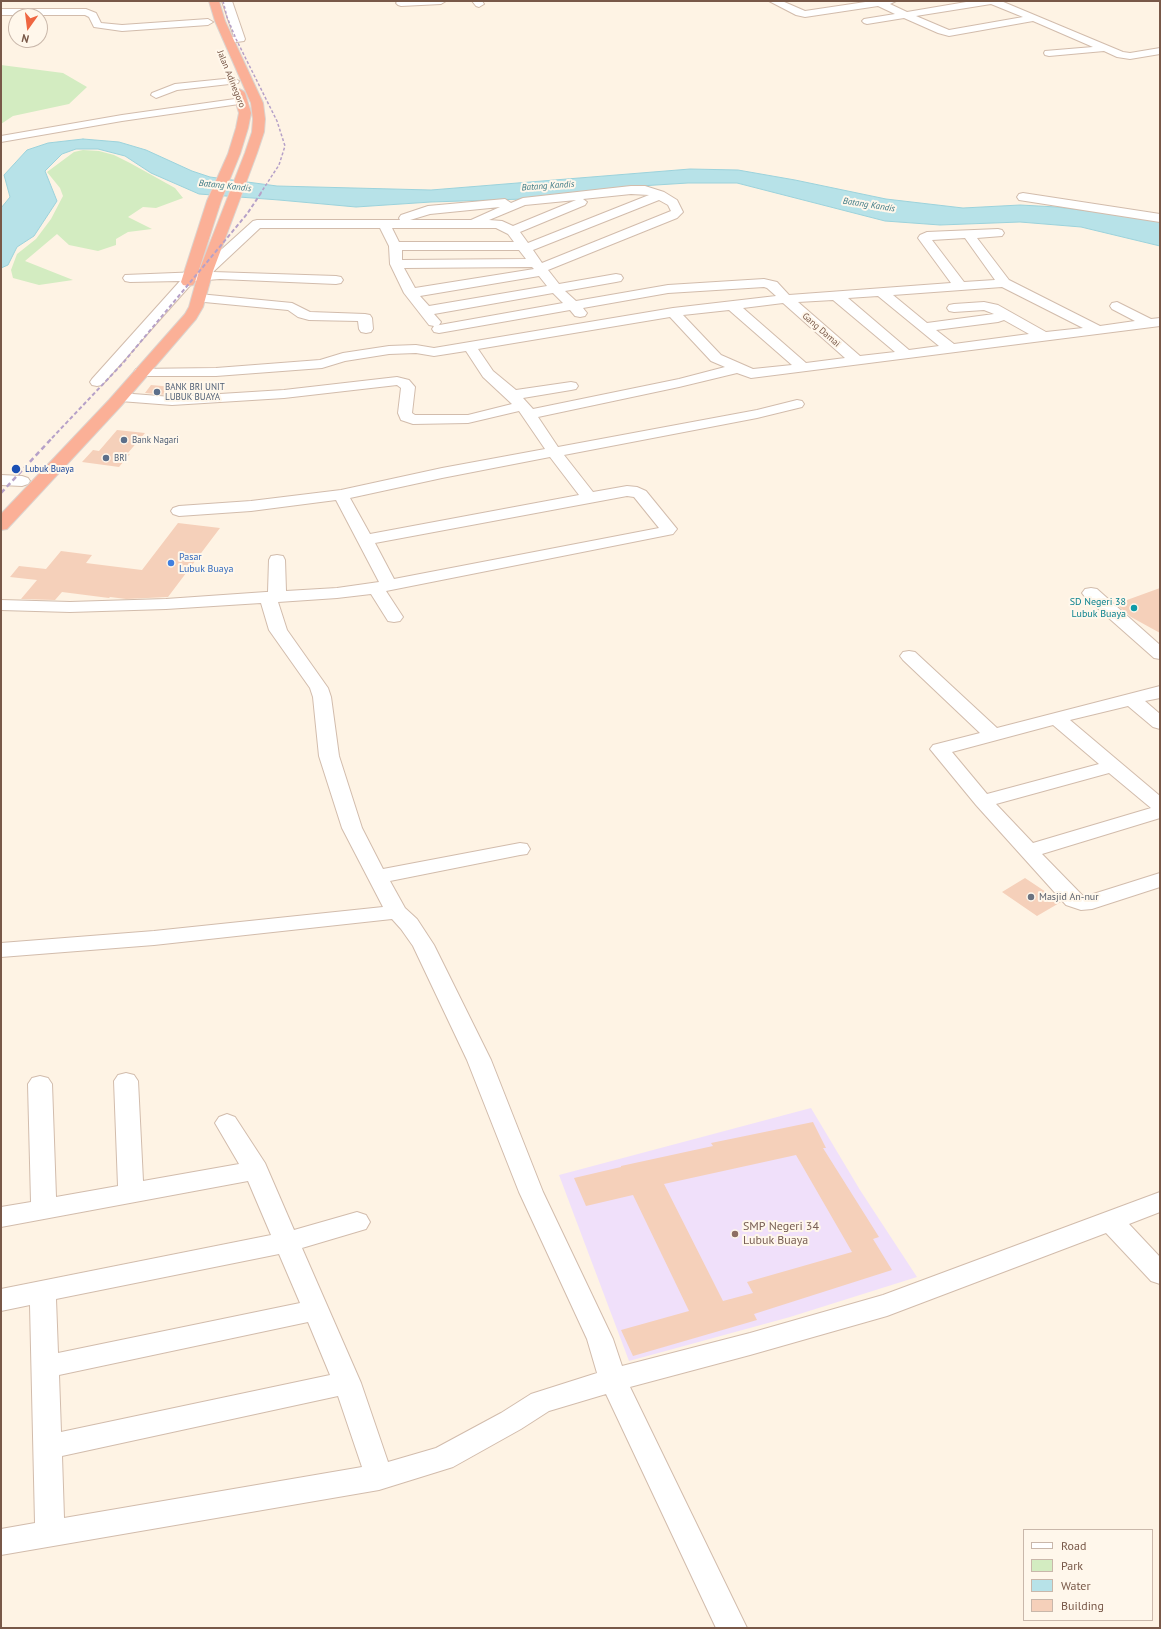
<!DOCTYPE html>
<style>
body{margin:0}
#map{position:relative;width:1161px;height:1629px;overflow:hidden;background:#fef3e4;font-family:"PT Sans",sans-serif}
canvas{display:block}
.frame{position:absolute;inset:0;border:2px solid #785848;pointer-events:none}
.legend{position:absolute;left:1023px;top:1529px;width:130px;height:92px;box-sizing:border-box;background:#fff7eb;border:1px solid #c9b7aa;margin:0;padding:5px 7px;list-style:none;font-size:12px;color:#785848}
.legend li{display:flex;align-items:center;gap:8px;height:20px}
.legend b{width:20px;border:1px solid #c9b7aa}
.north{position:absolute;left:8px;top:8px;width:40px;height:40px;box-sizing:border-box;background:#fff7eb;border:1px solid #c9b7aa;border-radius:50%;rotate:194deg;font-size:11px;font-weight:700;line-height:16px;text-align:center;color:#785848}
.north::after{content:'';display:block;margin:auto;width:14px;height:18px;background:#ef6641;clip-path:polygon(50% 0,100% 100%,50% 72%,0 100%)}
</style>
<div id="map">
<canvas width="1161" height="1629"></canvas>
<div class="frame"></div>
<ul class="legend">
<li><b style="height:5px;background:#fff"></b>Road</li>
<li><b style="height:11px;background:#d3ecc1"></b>Park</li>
<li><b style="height:11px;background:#b7e2e8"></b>Water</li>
<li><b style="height:11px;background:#f5d0ba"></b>Building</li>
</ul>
<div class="north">N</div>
</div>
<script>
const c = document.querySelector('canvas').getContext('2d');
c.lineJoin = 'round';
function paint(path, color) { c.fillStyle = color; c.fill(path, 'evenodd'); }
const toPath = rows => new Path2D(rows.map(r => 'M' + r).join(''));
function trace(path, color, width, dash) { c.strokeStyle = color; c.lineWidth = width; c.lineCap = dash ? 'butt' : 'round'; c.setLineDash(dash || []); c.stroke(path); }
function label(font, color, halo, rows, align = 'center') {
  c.font = font + ' "PT Sans",sans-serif'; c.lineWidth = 4; c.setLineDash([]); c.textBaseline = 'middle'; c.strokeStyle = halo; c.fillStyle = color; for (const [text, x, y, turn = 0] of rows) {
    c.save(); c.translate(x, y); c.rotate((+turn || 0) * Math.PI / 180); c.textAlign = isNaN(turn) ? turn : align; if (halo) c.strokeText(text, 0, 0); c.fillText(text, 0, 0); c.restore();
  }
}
paint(toPath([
 [811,1108,860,1190,917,1277,790,1317,629,1361,559,1175]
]), '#f0e0fa');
paint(toPath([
 [1,65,63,73,87,87,69,104,13,116,1,124],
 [83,150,99,151,114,155,130,163,175,188,183,198,156,208,143,207,128,217,152,229,128,232,116,239,116,245,98,251,69,245,57,234,25,261,73,280,39,285,13,278,11,270,17,254,36,239,51,219,63,196,60,188,47,172,74,152]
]), '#d3ecc1');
const water = toPath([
 [83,139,119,142,146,150,192,171,210,177,277,186,431,190,690,169,738,170,795,180,886,199,963,208,1020,205,1057,207,1160,220,1160,246,1081,227,1020,222,940,225,885,221,737,183,688,183,624,187,524,199,431,202,356,207,279,200,199,194,151,173,125,156,98,149,76,149,62,154,45,171,57,201,34,236,17,247,8,265,1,268,1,208,10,197,4,175,27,150,48,143,83,139]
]);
paint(water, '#b7e2e8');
trace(water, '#9cd2db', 1);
paint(toPath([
 [151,385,173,387,166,395,145,393],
 [117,430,145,433,127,454,130,454,119,467,82,462,93,450,99,451],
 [178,523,220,528,168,597,126,599,110,597,109,598,62,592,55,600,21,599,37,580,10,577,19,566,46,569,61,551,92,555,86,563,142,570],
 [1160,588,1160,633,1131,617,1116,604],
 [1025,878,1061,902,1037,916,1002,892],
 [813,1122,826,1148,823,1148,879,1237,873,1239,892,1270,754,1314,757,1320,633,1356,621,1330,689,1311,633,1195,586,1206,574,1178,621,1167,621,1166,713,1146,711,1143],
 [796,1155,852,1252,747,1282,753,1293,723,1301,664,1184]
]), '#f5d0ba');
const minor = toPath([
 [222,1,232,1,245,39,244,41,229,43,224,40,225,38,234,37,222,1],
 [398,1,446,1,441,4,401,6,398,5,396,3,398,1],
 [472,1,482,1,484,4,479,7,476,6,472,1],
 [769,1,782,1,805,11,872,1,896,1,890,4,907,12,972,1,1001,1,1123,52,1130,53,1160,48,1160,54,1130,59,1117,57,1104,51,1049,56,1045,55,1044,53,1045,51,1093,47,1033,21,949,36,938,33,904,18,867,24,864,23,862,21,864,19,895,14,878,6,805,17,796,15,769,1],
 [991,4,1023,17,949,30,916,16,991,4],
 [1,9,86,9,96,13,101,23,122,25,208,19,213,22,208,25,122,31,94,27,89,17,85,15,1,15,1,9],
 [234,78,239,81,238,83,177,90,156,98,151,95,152,93,175,84,234,78],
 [242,98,247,101,246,103,122,121,1,142,1,136,122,115,242,98],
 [631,186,645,186,664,192,677,200,683,212,677,218,548,270,559,284,616,274,621,275,623,278,621,281,616,282,565,291,576,301,668,285,764,279,777,282,789,295,951,283,918,238,920,235,927,232,998,229,1002,230,1004,233,1002,236,977,238,1009,280,1100,326,1135,321,1112,309,1110,306,1112,303,1117,302,1151,319,1160,318,1160,326,751,378,737,373,679,387,538,417,558,447,757,410,797,400,802,401,804,404,802,407,757,418,564,455,593,492,627,486,637,487,646,491,677,529,673,534,386,591,403,617,400,621,394,622,388,621,371,594,337,598,278,602,287,630,328,688,331,697,339,756,362,828,383,869,520,843,527,844,530,849,527,854,520,855,390,881,405,908,417,919,434,945,491,1060,543,1192,613,1339,622,1366,750,1333,883,1295,1160,1192,1160,1212,1129,1224,1160,1257,1160,1284,1151,1281,1106,1233,887,1316,750,1355,630,1387,747,1628,716,1628,606,1394,549,1411,521,1429,453,1467,379,1490,1,1555,1,1529,35,1523,30,1305,1,1311,1,1289,271,1235,248,1181,1,1227,1,1207,31,1202,28,1084,32,1078,40,1076,48,1078,52,1084,56,1197,118,1186,114,1081,118,1075,126,1073,134,1075,138,1081,143,1181,239,1164,215,1123,219,1117,227,1114,235,1117,265,1163,294,1230,357,1212,366,1215,370,1222,366,1229,302,1248,361,1383,388,1462,436,1448,501,1413,531,1394,597,1373,587,1339,519,1192,467,1060,413,946,401,929,392,919,154,945,1,957,1,943,154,931,383,907,342,828,319,756,313,697,310,688,269,630,261,603,166,609,70,612,1,610,1,600,70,602,166,599,266,592,268,592,269,560,271,556,277,555,283,556,285,560,286,591,337,588,379,582,336,500,251,511,179,516,173,514,171,511,173,508,179,506,251,501,341,490,442,468,545,449,519,411,468,423,413,424,401,420,398,413,401,388,397,385,284,398,172,405,120,401,115,400,113,397,115,394,120,393,172,397,284,390,397,377,409,380,415,387,412,413,415,415,468,415,512,404,483,377,466,351,434,356,416,353,389,354,345,361,322,368,216,376,141,376,136,375,134,372,136,369,216,368,320,360,343,353,389,346,416,345,434,348,673,308,776,296,767,288,764,287,668,293,583,308,587,313,585,316,580,317,575,316,570,310,439,333,434,332,432,329,434,326,563,303,553,293,434,314,441,322,439,325,434,326,429,325,404,293,390,264,389,246,380,228,260,228,213,272,336,276,341,277,343,280,341,283,336,284,220,279,194,281,102,385,97,386,92,385,90,382,92,379,180,281,130,282,125,281,123,278,125,275,200,272,200,271,201,268,253,221,257,220,400,220,399,218,401,215,428,206,505,199,511,203,523,198,631,186],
 [631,194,649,195,528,243,520,232,585,205,587,202,583,199,631,194],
 [576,200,513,226,502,221,489,220,525,205,576,200],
 [659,200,668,205,671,211,542,263,533,250,659,200],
 [500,207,471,220,410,220,430,214,500,207],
 [392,228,496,228,508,234,514,242,399,242,392,228],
 [965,238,995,280,964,282,932,240,965,238],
 [402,250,519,250,526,259,402,260,402,250],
 [532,267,534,269,415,288,404,268,532,267],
 [539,276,547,286,429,306,420,296,539,276],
 [1002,287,1083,328,1046,332,998,305,984,302,954,304,949,305,947,308,949,311,954,312,984,310,994,314,927,323,893,295,1002,287],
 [878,296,939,346,909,350,848,298,878,296],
 [833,300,895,352,860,356,798,302,833,300],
 [783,303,845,358,806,363,743,308,783,303],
 [729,310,792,365,753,369,721,355,683,315,729,310],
 [670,317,711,361,725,367,679,379,533,409,523,398,571,390,576,389,578,386,576,383,571,382,516,390,493,371,478,349,670,317],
 [1004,320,1029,334,954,344,936,330,998,322,1004,320],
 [550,457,579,495,370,534,350,498,442,478,550,457],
 [627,496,634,497,659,528,394,579,375,543,627,496],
 [279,1254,300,1303,58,1353,56,1299,279,1254],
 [308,1322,330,1375,61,1432,59,1375,308,1322],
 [338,1396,362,1467,64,1518,62,1456,338,1396],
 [1023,193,1160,214,1160,222,1019,200,1017,197,1019,194,1023,193],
 [199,294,292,303,310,312,365,314,370,315,372,318,373,329,371,332,366,333,361,332,359,329,358,321,309,320,298,317,288,310,194,301,192,298,194,295,199,294],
 [1,475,22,476,28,478,30,481,28,484,22,486,1,485,1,475],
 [1091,588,1097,589,1160,645,1160,659,1154,658,1085,597,1082,593,1085,589,1091,588],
 [909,651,915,652,997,728,1160,686,1160,698,1145,701,1160,714,1160,729,1153,727,1128,706,1070,720,1160,796,1160,818,1042,854,1083,896,1090,895,1160,873,1160,887,1092,909,1081,910,1066,905,976,805,930,749,933,745,980,733,903,660,900,656,903,652,909,651],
 [1053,725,1099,764,987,794,952,752,1053,725],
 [1109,773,1151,808,1033,843,996,804,1109,773]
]);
const highway = toPath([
 [209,1,219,1,225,21,263,103,265,119,264,132,257,153,213,271,203,307,196,319,121,406,7,529,1,530,1,514,109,400,185,314,189,307,199,271,245,153,252,132,253,119,251,103,215,21,209,1],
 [239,89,243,91,245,93,251,113,248,128,240,154,221,201,195,282,193,285,188,286,183,285,181,282,207,201,228,154,236,128,239,113,233,93,235,91,239,89]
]);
trace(minor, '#d2bcac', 2);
trace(highway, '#dcd4cf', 2);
paint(minor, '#fff');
paint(highway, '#fbb097');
trace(toPath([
 [223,1,227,17,236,39,277,121,285,146,279,165,260,194]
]), '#b6a1c8', 1.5, [3, 2]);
trace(toPath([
 [52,438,123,363,247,214,261,193]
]), '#b6a1c8', 2, [4, 2.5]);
trace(toPath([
 [1,493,53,437]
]), '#b6a1c8', 2.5, [5, 3.5]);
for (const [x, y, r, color] of [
 [157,392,4,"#5c6f8a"],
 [124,440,4,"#5c6f8a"],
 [106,458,4,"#5c6f8a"],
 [16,469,5,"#1a4fb4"],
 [171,563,4,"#3f7fe0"],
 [1134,608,4,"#0f9aa8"],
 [1031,897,4,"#6b7280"],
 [735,1234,4,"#8d6e63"]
]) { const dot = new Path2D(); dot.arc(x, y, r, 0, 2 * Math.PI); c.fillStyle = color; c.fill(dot); trace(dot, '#fff7eb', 1.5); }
label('9px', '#785848', '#fff7eb', [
 ["Jalan Adinegoro",231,79,68],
 ["Gang Damai",821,330,41]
]);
label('italic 9px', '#3d7a85', '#fff7eb', [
 ["Batang Kandis",225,186,6],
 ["Batang Kandis",548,186,-4],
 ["Batang Kandis",869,205,9]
]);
label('9px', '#4e5e75', '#fff7eb', [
 ["BANK BRI UNIT",165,387],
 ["LUBUK BUAYA",165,397],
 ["Bank Nagari",132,440],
 ["BRI",114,458]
], 'left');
label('9px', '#164399', '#fff7eb', [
 ["Lubuk Buaya",25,469]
], 'left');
label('10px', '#366cbe', '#fff7eb', [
 ["Pasar",179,557],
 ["Lubuk Buaya",179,569]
], 'left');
label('10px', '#0d838f', '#fff7eb', [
 ["SD Negeri 38",1126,602],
 ["Lubuk Buaya",1126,614]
], 'right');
label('10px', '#5b616d', '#fff7eb', [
 ["Masjid An-nur",1039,897]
], 'left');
label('12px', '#785e54', '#fff7eb', [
 ["SMP Negeri 34",743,1227],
 ["Lubuk Buaya",743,1241]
], 'left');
</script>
